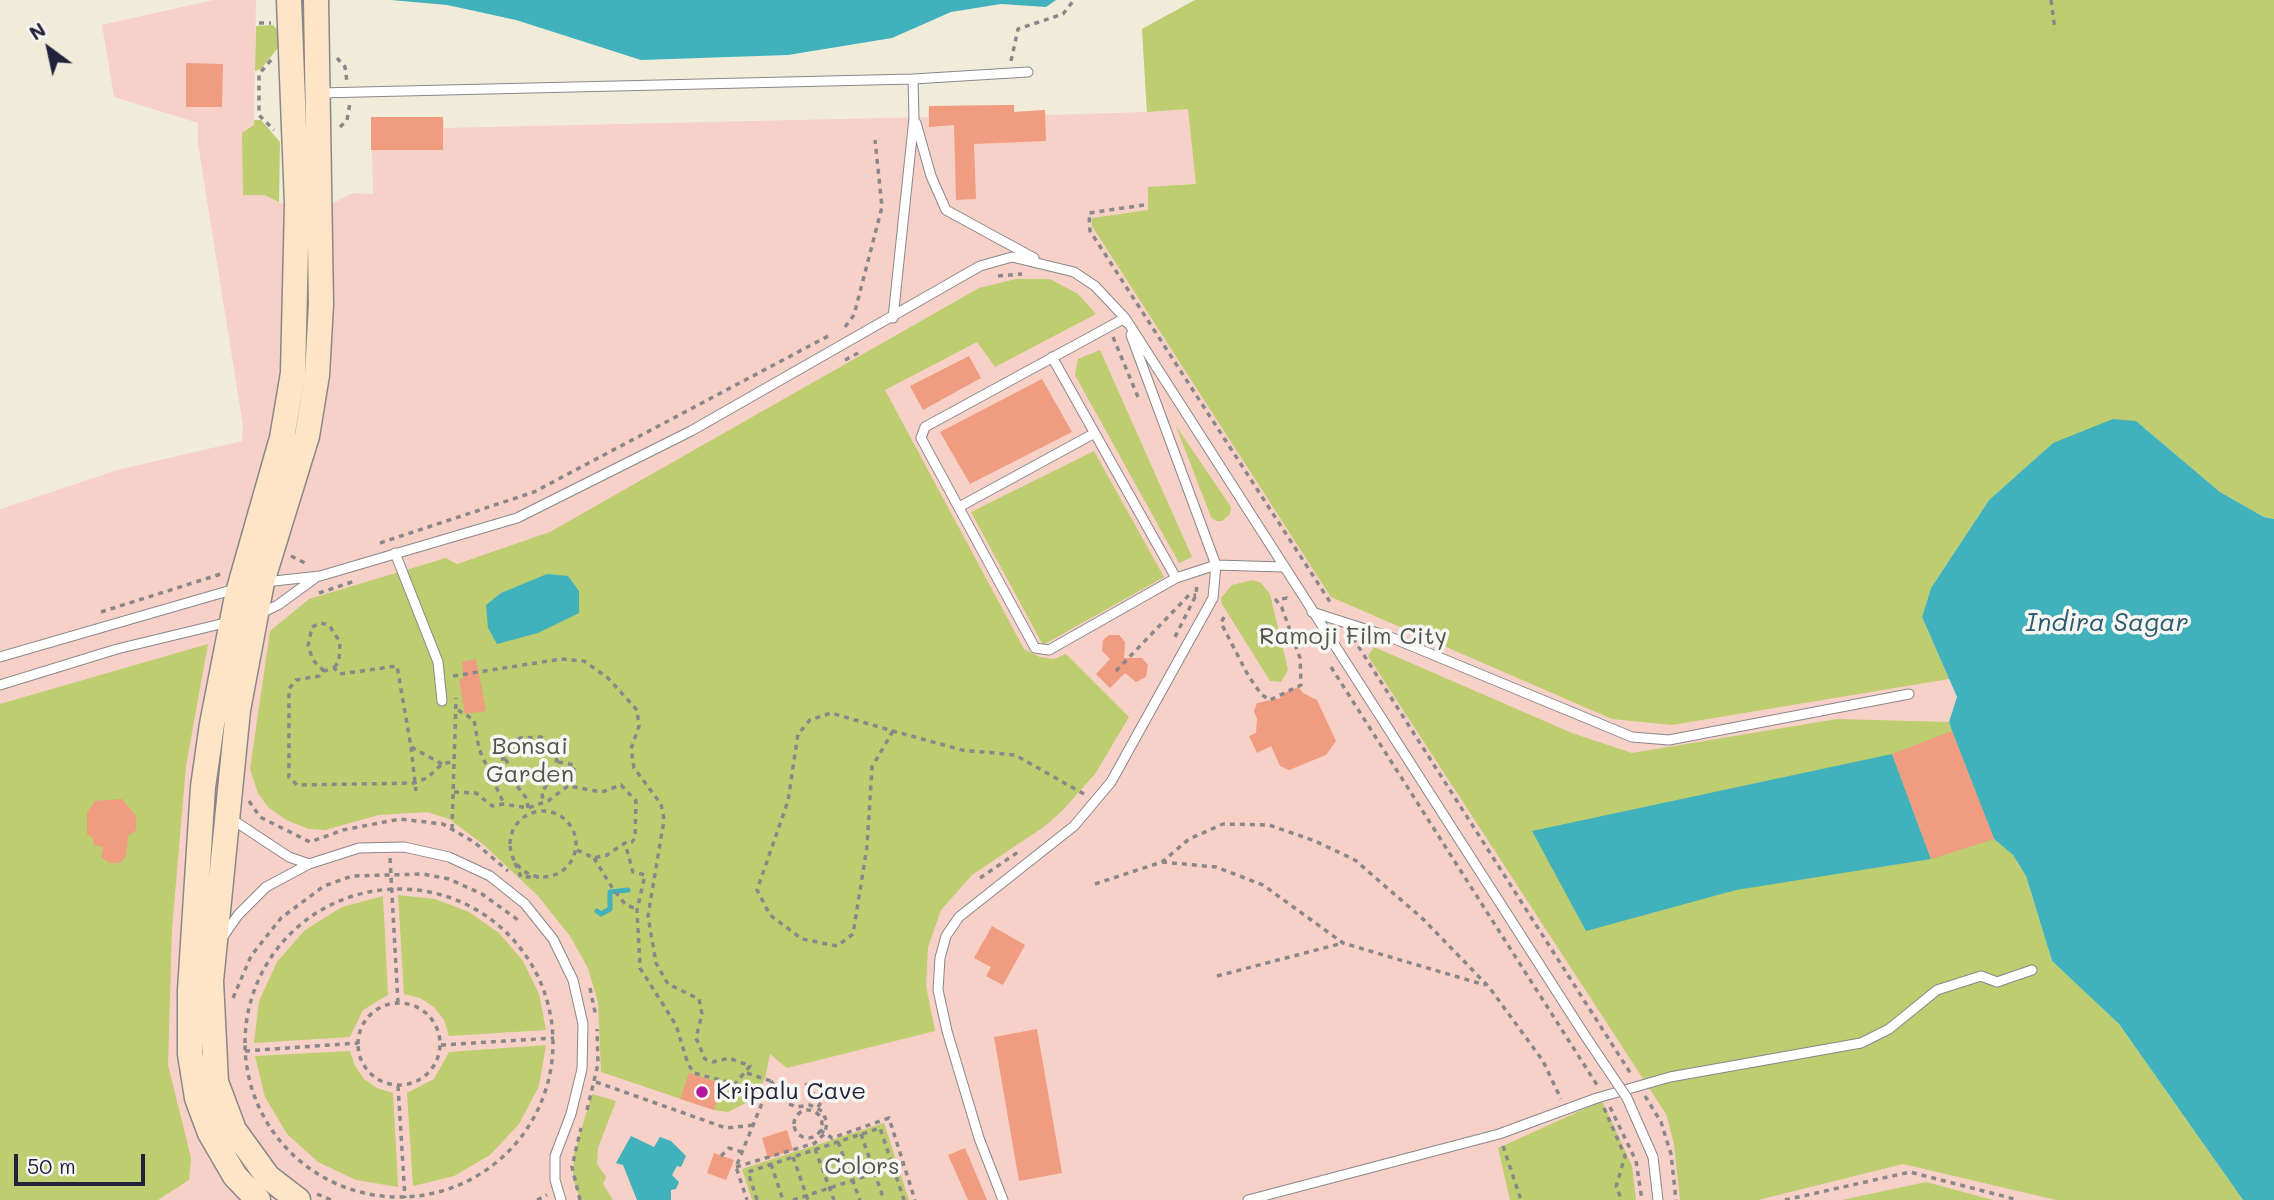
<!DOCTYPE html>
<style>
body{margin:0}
#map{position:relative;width:2274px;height:1200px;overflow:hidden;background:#f1ecda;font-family:Mali,sans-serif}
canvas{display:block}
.north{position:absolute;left:14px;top:14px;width:70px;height:70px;-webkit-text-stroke:5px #f6f6f2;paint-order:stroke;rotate:327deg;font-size:19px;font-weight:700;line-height:28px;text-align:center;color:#22223b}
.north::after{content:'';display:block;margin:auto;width:24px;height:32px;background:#22223b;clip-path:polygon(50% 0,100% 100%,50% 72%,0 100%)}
.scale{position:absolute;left:14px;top:1154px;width:131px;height:32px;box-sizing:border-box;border:4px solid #22223b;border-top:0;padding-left:9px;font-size:21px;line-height:24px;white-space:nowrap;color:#22223b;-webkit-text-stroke:5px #f6f6f2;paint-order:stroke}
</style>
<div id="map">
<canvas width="2274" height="1200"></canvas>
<div class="north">N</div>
<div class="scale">50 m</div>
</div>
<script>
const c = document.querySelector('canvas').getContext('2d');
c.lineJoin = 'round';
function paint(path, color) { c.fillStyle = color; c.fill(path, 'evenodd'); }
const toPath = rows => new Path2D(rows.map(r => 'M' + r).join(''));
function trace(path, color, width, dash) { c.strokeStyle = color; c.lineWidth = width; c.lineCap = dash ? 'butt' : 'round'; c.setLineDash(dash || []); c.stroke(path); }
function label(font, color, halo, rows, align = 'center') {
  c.font = font + ' Mali,sans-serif'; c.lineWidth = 7; c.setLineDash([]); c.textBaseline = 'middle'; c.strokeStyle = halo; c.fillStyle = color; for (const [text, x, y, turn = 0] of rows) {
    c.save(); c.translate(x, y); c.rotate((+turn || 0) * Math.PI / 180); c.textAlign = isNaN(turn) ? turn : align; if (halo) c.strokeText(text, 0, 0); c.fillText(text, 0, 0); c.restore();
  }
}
paint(toPath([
 [213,0,256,0,254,125,243,194,264,195,283,204,333,203,353,193,373,194,371,117,443,117,444,128,928,117,929,106,1014,105,1015,112,1044,110,1046,115,1147,112,1142,29,1195,0,1922,617,1957,698,1949,722,2069,1021,2166,1200,0,1200,0,509,117,470,242,441,243,426,198,144,198,123,114,97,102,25]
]), '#f7d1c7');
paint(toPath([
 [1195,0,2274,0,2274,519,2264,517,2220,492,2136,421,2053,443,1989,500,1931,588,1922,617,1949,679,1672,725,1612,719,1331,597,1092,226,1092,218,1148,210,1148,187,1196,184,1188,109,1147,112,1142,29],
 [273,25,278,31,278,48,261,69,255,71,256,26],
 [254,120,261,120,280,142,279,202,264,195,243,195,242,133,254,125],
 [1016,279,1050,279,1078,294,1096,314,995,367,977,342,885,390,1024,649,1040,657,1054,659,1066,654,1129,717,1095,774,1062,811,1045,826,972,875,941,910,928,947,926,986,935,1031,787,1068,770,1054,765,1079,750,1101,728,1112,714,1110,601,1072,598,1002,588,968,570,936,538,896,484,845,449,819,427,812,379,815,325,830,309,829,286,820,268,807,258,793,250,769,270,631,309,599,446,558,457,564,550,532,979,288],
 [1100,350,1192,557,1179,563,1075,375,1078,359],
 [1176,426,1231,507,1230,514,1222,521,1216,521,1211,517],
 [1094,451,1164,577,1043,645,971,512],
 [1253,580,1261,583,1270,594,1288,670,1281,682,1270,681,1222,604,1221,598,1232,585],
 [208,644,186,766,172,929,168,1065,191,1158,189,1180,158,1200,0,1200,0,704],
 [1374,647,1572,733,1632,753,1837,719,1949,722,1994,839,2013,855,2026,876,2052,961,2119,1024,2243,1200,2056,1200,1903,1164,1758,1200,1680,1200,1674,1144,1666,1114,1368,656],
 [398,895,435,899,469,912,499,933,523,961,539,994,546,1030,449,1036,444,1020,434,1007,420,998,404,994],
 [383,896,388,995,363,1010,350,1037,254,1043,259,1001,277,962,305,930,342,907],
 [546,1045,539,1086,519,1124,490,1155,454,1176,413,1186,407,1093,434,1079,449,1052],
 [350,1051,355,1066,364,1079,377,1088,393,1093,398,1187,356,1180,318,1162,287,1134,265,1097,255,1056],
 [592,1094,616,1101,598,1148,597,1164,606,1177,603,1184,613,1200,580,1200,573,1178,574,1154],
 [1602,1101,1632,1166,1636,1200,1510,1200,1498,1148],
 [884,1123,909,1200,752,1200,742,1169],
 [1926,1182,1993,1200,1842,1200]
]), '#bdcd6f');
paint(toPath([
 [391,0,1056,0,1046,7,1001,4,951,12,892,38,788,55,641,60,516,20,447,5],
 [2113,419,2136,421,2220,492,2264,517,2274,519,2274,1200,2243,1200,2119,1024,2052,961,2026,876,2013,855,1994,839,1952,731,1949,722,1957,697,1922,617,1931,588,1989,500,2053,443],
 [547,574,568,576,579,591,579,613,538,633,497,644,488,628,486,605,501,593],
 [1892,754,1931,859,1736,890,1586,931,1532,831],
 [631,1136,654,1147,660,1137,671,1141,686,1156,681,1167,677,1166,672,1175,679,1182,676,1189,671,1190,671,1200,637,1200,623,1165,616,1163]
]), '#41b1bc');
trace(toPath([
 [597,911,601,914,610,909,610,892,628,890]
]), '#41b1bc', 5);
paint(toPath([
 [186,63,223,64,222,107,186,107],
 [1014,105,1014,112,1045,110,1046,141,974,144,976,199,956,200,954,125,929,127,929,106],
 [371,117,443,117,443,150,371,150],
 [969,356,981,378,923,410,910,386],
 [1042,379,1072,432,970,484,940,432],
 [1109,635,1119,635,1125,642,1124,658,1142,658,1148,665,1146,677,1136,682,1125,673,1110,688,1096,674,1110,659,1102,651,1103,640],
 [476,659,486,711,465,714,459,679,464,678,462,662],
 [1298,687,1303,693,1317,700,1336,741,1326,755,1289,770,1280,766,1271,746,1257,753,1249,736,1256,733,1257,719,1254,711,1257,703,1281,698,1280,695],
 [1952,731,1994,839,1931,859,1892,754],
 [122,799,136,816,136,830,128,836,126,856,120,863,109,863,101,857,103,847,94,845,93,838,87,834,87,813,95,801],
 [992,926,1025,945,1003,985,986,976,991,967,974,958],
 [1037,1029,1062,1173,1019,1181,994,1037],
 [689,1073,723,1084,714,1110,680,1099],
 [787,1130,793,1150,768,1158,762,1138],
 [965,1148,987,1200,968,1200,948,1155],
 [714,1153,734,1160,726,1180,707,1173]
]), '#ef9c80');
const lane = toPath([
 [913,79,1028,72],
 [319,93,913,79,914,118,893,318],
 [916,123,931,176,946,210,1034,258],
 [1126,322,1125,318,925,427,921,438,1035,648,1049,650,1176,578,1216,565,1283,567],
 [1052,357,1176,578],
 [959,507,1093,434],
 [395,553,438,662,442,701],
 [265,582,320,576,517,518,691,431,980,266,1012,257,1074,272,1095,286,1125,318,1584,1034],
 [1312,612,1390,637,1632,737,1669,740,1909,694],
 [259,614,278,605,315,578],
 [0,657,235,589],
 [0,685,117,649,229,622],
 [231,815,236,822,289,857,309,864],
 [222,938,238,915,266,887,309,864,359,848,404,847,449,857,490,876,525,904,553,939,573,980,583,1024,582,1069,571,1114,555,1156,555,1180,561,1200],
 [1653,1157,1658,1200],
 [1003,1200,979,1138,947,1031,938,990,940,958,946,936,959,917,1074,826,1111,782,1213,598,1216,565,1131,335],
 [1248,1200,1499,1134,1597,1098,1670,1077,1861,1043,1889,1029,1937,990,1981,976,1997,982,2032,970]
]);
const secondary = toPath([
 [258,1200,235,1176,210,1133,197,1098,190,1054,190,990,203,787,212,724,237,596,282,438,293,373,297,204,289,0],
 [298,1200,268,1177,234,1130,216,1082,211,981,238,710,262,582,307,436,317,375,321,304,316,0]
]);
trace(lane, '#8a878a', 11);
trace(secondary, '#8a878a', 27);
trace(toPath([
 [2051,0,2055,30],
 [259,23,271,23],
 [337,58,345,67,347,82],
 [271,60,259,74,259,115,274,130],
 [1011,61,1018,29,1063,14,1074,0],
 [340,127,347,120,350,103],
 [1144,205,1089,213,1090,231,1332,605],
 [998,276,1022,274],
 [845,327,854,315,882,207,875,140],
 [1113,337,1138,397],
 [845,360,860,352],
 [380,543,534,492,832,334],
 [291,556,305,563],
 [319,593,355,581],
 [101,612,224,573],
 [1224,617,1221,623,1249,677,1262,695,1270,700,1301,685,1300,658,1282,608,1276,600,1287,598,1289,601],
 [1175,637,1196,595,1197,583],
 [1353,638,1631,1074],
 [1331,667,1597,1085],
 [324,671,313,660,308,646,312,627,321,623,329,625,340,642,339,661,334,668],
 [1116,671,1189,595,1196,595],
 [453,676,561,659,584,661,608,678,637,710,639,726,631,749,634,768,661,804,664,820,648,916,656,963,668,984,699,999,702,1014,696,1038,705,1059,713,1062,729,1058,750,1066,735,1084,694,1073,688,1064,676,1025,640,968,637,910,645,875,633,872,625,843,607,855,594,858,575,849],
 [458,710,474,720,479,749,504,804],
 [893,731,872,767,867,847,853,934,837,946,802,939,770,915,757,890,788,801,798,734,810,720,831,713,893,731,962,750,1015,755,1084,794],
 [411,747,416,791],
 [506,759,499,759,497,754,500,749,506,750],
 [558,762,575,765,571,778],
 [442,764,411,747,397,666,340,674,334,668,324,671,319,676,296,680,289,689,289,777,297,785,414,783,427,778,442,764,455,761],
 [454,792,476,793,492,806,504,804,528,808,548,801,568,786,602,792,621,785,636,801,635,838,632,842,625,843],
 [249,801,260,817,310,842,343,830,400,819,443,824,474,842,508,871],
 [528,808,527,799,514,782,506,759,507,748,520,738,541,737,557,755,555,772,542,792,543,803],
 '510 844a33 33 0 1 1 66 0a33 33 0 1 1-66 0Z',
 [452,829,456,698],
 [390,858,398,1003],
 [594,858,613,889,625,904,636,909],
 [1162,862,1216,867,1263,885,1343,943,1485,985],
 [515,863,521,877,539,877],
 [980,878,1021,850],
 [1095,884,1162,862,1189,839,1223,824,1269,825,1315,841,1355,860,1423,919,1489,987,1543,1061,1561,1099],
 '245 1043a154 154 0 1 1 308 0a154 154 0 1 1-308 0Z',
 [1217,976,1343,943],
 [590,988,596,1017],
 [233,998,251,956,281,918,324,886,352,876,423,874,449,879,482,894,521,922],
 '358 1044a41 41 0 1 1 82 0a41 41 0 1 1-82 0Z',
 [441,1045,554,1038],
 [245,1051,358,1043],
 [747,1073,771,1081,736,1167,747,1200],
 [596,1082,726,1128,754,1125],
 [806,1083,811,1093,824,1098],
 [398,1086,405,1198],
 [1645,1096,1661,1122,1671,1154,1676,1200],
 [818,1107,824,1098,833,1099],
 [1610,1107,1636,1161,1642,1200],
 [1604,1108,1625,1156,1616,1187,1622,1200],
 [587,1110,598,1064,597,1029],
 '794 1124a14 14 0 1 1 28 0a14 14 0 1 1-28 0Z',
 [820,1130,832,1138,889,1118,915,1200],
 [861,1134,884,1200],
 [838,1142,860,1200],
 [1503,1146,1521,1200],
 [815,1149,834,1200],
 [721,1156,729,1148,742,1152],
 [793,1157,808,1200],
 [771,1164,783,1200],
 [736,1167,815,1143,825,1133,827,1122,822,1111,810,1105,797,1107,786,1103,771,1081],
 [317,1194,331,1200],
 [537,1200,547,1195],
 [580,1200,572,1167,581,1128],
 [757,1200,748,1172,880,1128,904,1200],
 [793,1200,903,1164],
 [1785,1200,1910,1172,2018,1200]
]), '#8a878a', 3.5, [5, 5]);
trace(lane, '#fff', 9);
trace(secondary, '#fee5c5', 24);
const laneBridge = toPath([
 [1584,1034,1627,1098,1653,1157]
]);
trace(laneBridge, '#8a878a', 11, []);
trace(laneBridge, '#fff', 9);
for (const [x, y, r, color] of [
 [702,1092,7,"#b5179e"]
]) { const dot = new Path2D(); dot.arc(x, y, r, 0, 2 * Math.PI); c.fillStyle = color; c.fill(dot); trace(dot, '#f6f6f2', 2.5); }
label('24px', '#50554b', '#f6f6f2', [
 ["Ramoji Film City",1353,637],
 ["Bonsai",530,747],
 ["Garden",530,775],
 ["Colors",862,1167]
]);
label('24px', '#22223b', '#f6f6f2', [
 ["Kripalu Cave",716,1092]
], 'left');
label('italic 26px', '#2e5b6f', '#f6f6f2', [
 ["Indira Sagar",2107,623]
]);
</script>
